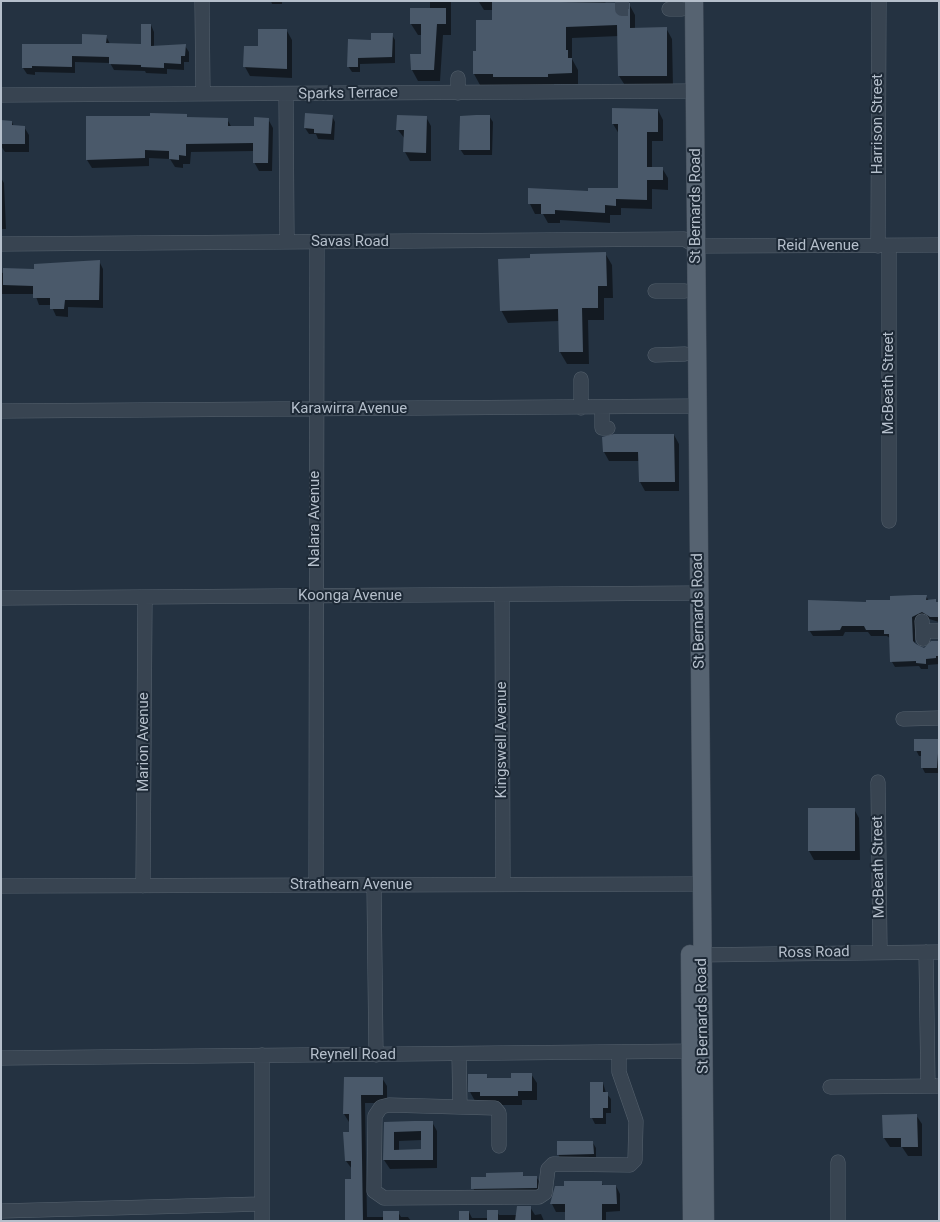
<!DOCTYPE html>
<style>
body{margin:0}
#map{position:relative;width:940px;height:1222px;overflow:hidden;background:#243241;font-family:Roboto,sans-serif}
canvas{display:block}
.frame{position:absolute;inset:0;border:2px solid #b5bfcb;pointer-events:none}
</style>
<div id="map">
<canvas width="940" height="1222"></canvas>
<div class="frame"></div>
</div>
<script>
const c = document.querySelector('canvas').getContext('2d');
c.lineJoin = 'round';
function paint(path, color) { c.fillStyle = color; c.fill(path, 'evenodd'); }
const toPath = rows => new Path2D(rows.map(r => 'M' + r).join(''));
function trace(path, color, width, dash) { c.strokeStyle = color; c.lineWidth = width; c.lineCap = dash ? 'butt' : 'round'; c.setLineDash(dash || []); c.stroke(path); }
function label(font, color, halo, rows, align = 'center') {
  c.font = font + ' Roboto,sans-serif'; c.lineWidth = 4; c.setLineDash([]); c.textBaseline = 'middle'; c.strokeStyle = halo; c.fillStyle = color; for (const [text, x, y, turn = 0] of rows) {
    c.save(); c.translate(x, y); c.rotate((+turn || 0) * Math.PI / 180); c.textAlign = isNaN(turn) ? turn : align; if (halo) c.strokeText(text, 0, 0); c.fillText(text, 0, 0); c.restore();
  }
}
paint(toPath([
 [282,1,282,4,272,4,271,1],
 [430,1,605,1,606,4,629,4,635,15,635,29,666,28,672,39,673,87,626,87,619,76,619,36,572,38,572,59,578,70,578,84,554,84,554,87,501,88,499,85,480,85,474,74,477,52,494,21,494,10,484,10,479,2,451,2,451,35,443,35,440,81,418,81,412,70,422,55,422,35,418,35,411,24,430,9],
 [151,25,154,32,154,47,185,46,189,52,189,62,184,62,184,70,167,69,167,74,146,73,145,71,114,70,110,63,75,62,75,73,35,72,35,75,27,74,23,68,106,36,110,44,142,45],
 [287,31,292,40,292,78,250,76,245,67,245,47,259,47],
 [392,35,395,40,395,63,360,64,360,72,352,72,348,66,372,41],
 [658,110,663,120,663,141,652,141,652,168,662,168,668,178,668,190,652,189,652,209,621,208,621,215,610,215,610,223,560,220,560,223,548,223,543,214,535,214,530,204,589,192,620,190,619,134,613,124],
 [187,116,188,119,227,119,232,128,255,128,268,119,273,128,272,171,259,171,254,162,254,151,191,152,190,164,183,164,183,168,175,167,170,159,149,158,149,166,92,168,87,160],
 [332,116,335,122,334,140,318,139,316,134,309,134,305,128],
 [489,116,493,122,492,155,464,155,460,149],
 [426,117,431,126,431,161,410,161,405,152,405,139,398,130],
 [1,122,12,122,14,127,24,127,29,135,29,152,5,152,1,146],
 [1,178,4,183,6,229,1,229],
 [605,253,612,265,613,298,604,298,604,320,588,320,589,364,567,364,560,352,559,321,508,323,501,310,531,260],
 [99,261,103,269,103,308,68,307,68,317,56,316,51,305,39,305,35,294,1,294,1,273],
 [674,435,679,444,679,491,645,491,640,482,640,461,609,461,604,452,604,438],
 [926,596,929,601,939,603,939,622,926,618,915,623,915,645,919,648,928,648,939,642,939,664,928,665,928,669,921,669,919,666,895,667,892,662,891,639,887,636,871,636,868,632,845,632,843,636,813,636,809,630,867,604],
 [939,740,939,773,925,773,922,767,922,756,919,756,916,750],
 [854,809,859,818,860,860,814,860,809,851],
 [531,1074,537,1083,537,1100,522,1100,522,1105,487,1105,475,1101,470,1092,486,1075,488,1079,513,1079],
 [345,1078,382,1078,387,1086,387,1103,365,1103,367,1217,384,1217,398,1212,401,1217,408,1217,411,1221,346,1221,352,1169,346,1161,351,1133,349,1122,344,1114],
 [603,1083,606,1093,611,1099,611,1113,606,1113,606,1124,595,1124,592,1118],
 [916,1115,922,1124,922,1156,908,1156,902,1147,890,1147,884,1138],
 [432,1122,437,1131,437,1168,390,1169,384,1160,385,1123],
 [422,1140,422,1150,399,1151,399,1141],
 [593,1143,596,1148,596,1160,561,1160,558,1154],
 [522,1174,525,1178,537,1178,542,1187,541,1197,478,1197,473,1188,487,1178],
 [601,1182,604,1187,616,1186,620,1194,620,1211,606,1212,606,1221,566,1221,566,1212,556,1212,552,1204,556,1187],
 [530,1207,535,1215,541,1214,544,1221,460,1221,469,1212,472,1218,489,1218,497,1212,499,1215,516,1215]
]), '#0007');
paint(toPath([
 [492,1,630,3,630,28,667,27,667,76,618,76,617,25,566,27,566,50,568,50,568,58,572,58,572,73,548,74,548,77,493,77,493,74,473,74,473,51,476,51,476,20,492,20],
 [410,8,446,8,446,24,437,24,434,70,411,70,410,54,421,54,421,24,410,24],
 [141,24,151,24,151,46,186,44,185,56,181,56,181,64,164,63,164,68,141,67,141,65,109,64,109,57,72,56,72,67,32,66,32,68,22,68,22,44,82,44,82,34,107,35,106,43,141,44],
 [258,29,287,29,287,69,243,67,244,46,258,46],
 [371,33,393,33,392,57,358,58,358,67,347,67,348,39,371,40],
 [612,108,658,109,658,132,647,132,647,167,663,167,663,180,647,180,647,200,616,199,616,206,605,205,605,213,555,210,555,214,541,214,541,204,528,204,528,188,588,191,588,188,618,188,618,124,612,124],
 [150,113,187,114,187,117,228,118,228,126,254,126,254,117,269,118,268,163,253,163,253,143,186,144,186,156,179,155,179,160,169,159,169,151,145,150,145,158,86,160,86,116,150,116],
 [305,113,333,115,331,134,314,133,314,129,304,128],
 [397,115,427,116,426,153,403,152,404,130,396,130],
 [476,115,490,115,490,150,459,150,460,116],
 [1,120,12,121,12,125,25,126,25,144,1,144],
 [606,252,607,286,598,286,598,308,582,308,583,352,559,352,558,309,500,311,498,259,530,258,530,254],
 [100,260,99,300,65,300,64,309,50,309,50,298,33,298,33,286,3,285,3,268,34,269,34,264],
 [614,434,674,434,675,482,639,482,638,452,603,452,602,437],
 [914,595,927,595,926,600,936,599,936,602,939,602,939,617,930,617,922,612,912,617,913,641,916,644,924,648,931,641,939,641,939,656,936,656,936,658,926,659,926,664,916,663,916,661,890,662,889,634,884,634,884,630,866,630,864,626,842,626,840,630,808,631,808,600,866,602,866,600,890,600,890,596],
 [914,739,939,739,937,768,921,768,921,751,914,751],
 [808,808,855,808,855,851,808,851],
 [511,1073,532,1073,532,1091,518,1091,518,1096,480,1096,480,1092,468,1092,468,1074,487,1074,487,1078,511,1078],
 [344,1077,383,1077,383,1095,361,1095,363,1221,345,1221,345,1179,351,1179,351,1161,345,1161,343,1132,349,1132,349,1114,343,1114],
 [590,1082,603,1082,603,1092,608,1092,608,1108,603,1108,603,1118,590,1118],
 [917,1114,918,1147,901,1147,901,1138,883,1138,882,1115],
 [414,1121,433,1121,433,1160,383,1160,384,1122],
 [421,1131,421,1149,394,1150,394,1132],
 [557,1141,593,1141,594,1154,557,1155],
 [523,1172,523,1176,537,1176,537,1188,471,1189,471,1177,486,1177,486,1173],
 [564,1181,602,1181,602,1185,616,1185,617,1204,602,1204,602,1221,565,1221,565,1204,550,1204,555,1186,564,1186],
 [517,1206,531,1206,531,1221,515,1221],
 [487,1210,498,1210,498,1221,487,1221],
 [383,1211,399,1211,399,1221,383,1221],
 [459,1211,469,1211,469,1221,459,1221]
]), '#4a596a');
trace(toPath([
 [622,1,622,9,631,9]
]), '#3a4756', 14, [14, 7]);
const minor = toPath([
 [202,1,203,94],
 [669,9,682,9],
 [458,93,458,78],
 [1,95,695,91],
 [286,95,287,241],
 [1,244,684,239,696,246,939,245],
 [878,246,879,1],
 [889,246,889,521],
 [655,291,685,291],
 [655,355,685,354],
 [581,379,581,408],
 [602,408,602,428,608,428],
 [1,411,697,406],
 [502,595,503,884],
 [1,598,699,593],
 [922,621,923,639],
 [923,631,939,631],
 [903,719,939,718],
 [878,782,880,952],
 [316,885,317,242],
 [374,885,376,1055],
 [1,886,702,884],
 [143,886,145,598],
 [926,952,928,1086],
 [693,955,939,952],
 [459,1054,460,1107],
 [262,1055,262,1221],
 [1,1058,699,1051],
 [830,1087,939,1086],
 [499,1146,499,1113,495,1108,389,1105,381,1107,375,1116,374,1191,384,1198,539,1197,545,1193,548,1169,553,1164,630,1165,635,1160,636,1121,619,1072,619,1052],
 [838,1162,838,1221],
 [1,1211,261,1204]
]);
const major = toPath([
 [694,1,705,1221],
 [690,954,692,1221]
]);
trace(minor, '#56626e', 15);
trace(major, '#424d5a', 19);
trace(minor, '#384451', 14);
trace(major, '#566371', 18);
label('15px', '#b5bfcb', '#1d2936', [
 ["Sparks Terrace",348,94,-1],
 ["Harrison Street",878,124,-90],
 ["St Bernards Road",696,206,-90],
 ["Savas Road",350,242],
 ["Reid Avenue",818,246],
 ["McBeath Street",889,383,-90],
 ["Karawirra Avenue",349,409],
 ["Nalara Avenue",315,519,-90],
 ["Koonga Avenue",350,596],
 ["St Bernards Road",699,611,-91],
 ["Kingswell Avenue",502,740,-90],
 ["Marion Avenue",144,742,-90],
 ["McBeath Street",879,867,-91],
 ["Strathearn Avenue",351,885],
 ["Ross Road",814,953,-1],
 ["St Bernards Road",703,1016,-91],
 ["Reynell Road",353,1055]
]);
</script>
